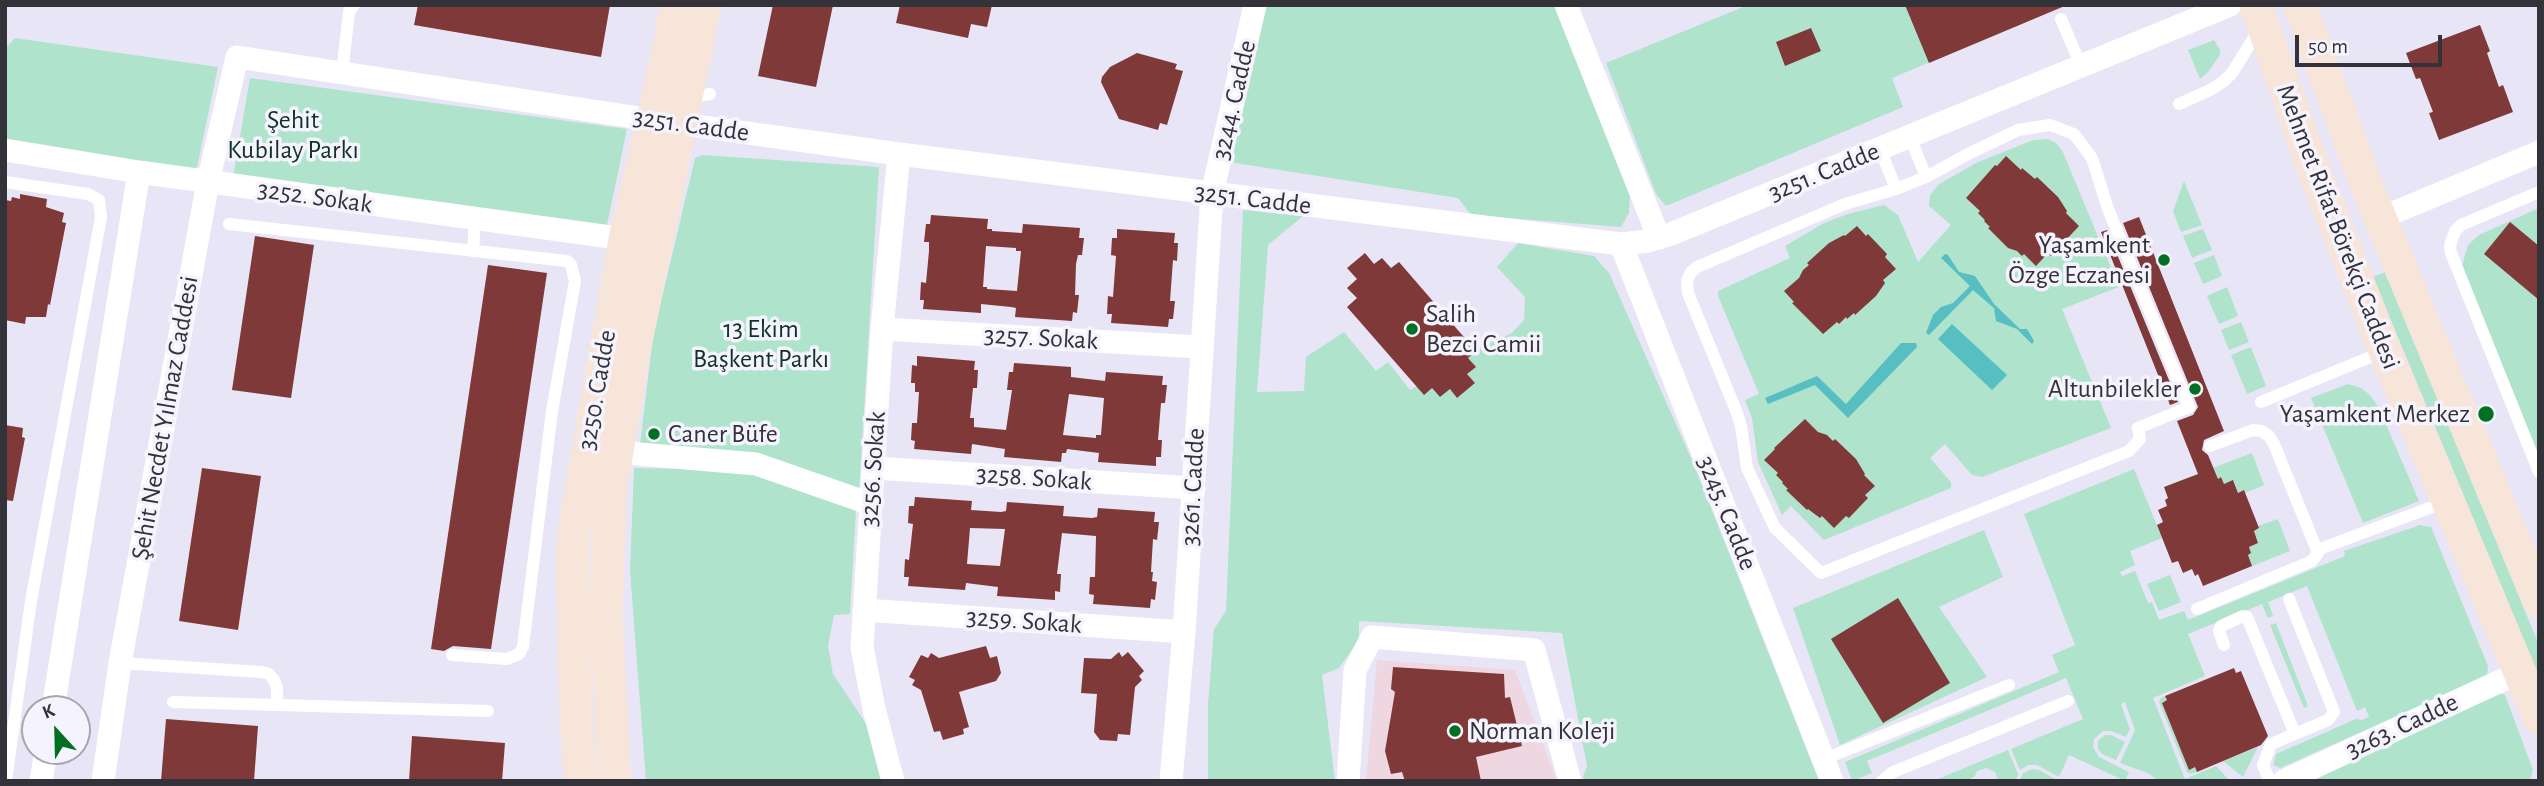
<!DOCTYPE html>
<meta charset="utf-8">
<style>
body{margin:0}
#map{position:relative;width:2544px;height:786px;overflow:hidden;background:#e8e6f6;font-family:"Alegreya Sans",sans-serif}
canvas{display:block}
.frame{position:absolute;inset:0;border:7px solid #323238;pointer-events:none}
.north{position:absolute;left:21px;top:695px;width:70px;height:70px;box-sizing:border-box;background:#f5f4fe;border:2px solid #a7a6af;border-radius:50%;rotate:338deg;font-size:19px;font-weight:700;line-height:28px;text-align:center;color:#323238}
.north::after{content:'';display:block;margin:auto;width:24px;height:32px;background:#027022;clip-path:polygon(50% 0,100% 100%,50% 72%,0 100%)}
.scale{position:absolute;left:2295px;top:35px;width:147px;height:32px;box-sizing:border-box;border:4px solid #323238;border-top:0;padding-left:9px;font-size:21px;line-height:24px;white-space:nowrap;color:#323238;-webkit-text-stroke:5px #f5f4fe;paint-order:stroke}
</style>
<div id="map">
<canvas width="2544" height="786"></canvas>
<div class="frame"></div>
<div class="north">K</div>
<div class="scale">50 m</div>
</div>
<script>
const c = document.querySelector('canvas').getContext('2d');
c.lineJoin = 'round';
function paint(path, color) { c.fillStyle = color; c.fill(path, 'evenodd'); }
const toPath = rows => new Path2D(rows.map(r => 'M' + r).join(''));
function trace(path, color, width, dash) { c.strokeStyle = color; c.lineWidth = width; c.lineCap = dash ? 'butt' : 'round'; c.setLineDash(dash || []); c.stroke(path); }
function label(font, color, halo, rows, align = 'center') {
  c.font = font + ' "Alegreya Sans",sans-serif'; c.lineWidth = 7; c.setLineDash([]); c.textBaseline = 'middle'; c.strokeStyle = halo; c.fillStyle = color; for (const [text, x, y, turn = 0] of rows) {
    c.save(); c.translate(x, y); c.rotate((+turn || 0) * Math.PI / 180); c.textAlign = isNaN(turn) ? turn : align; if (halo) c.strokeText(text, 0, 0); c.fillText(text, 0, 0); c.restore();
  }
}
paint(toPath([
 [1377,660,1515,670,1557,781,1366,781]
]), '#efd7e1');
paint(toPath([
 [1267,5,1556,5,1630,195,1629,213,1621,227,1471,215,1458,198,1229,162],
 [1748,5,2039,5,2043,15,1892,78,1903,107,1666,206,1656,194,1606,63],
 [15,38,218,67,197,167,190,174,5,143,5,49],
 [2214,40,2220,50,2220,55,2208,72,2200,79,2188,50],
 [250,78,627,129,607,225,233,177],
 [2048,139,2056,143,2062,150,2119,287,2062,309,2111,428,1982,477,1972,475,1945,444,1930,458,1951,482,1951,488,1824,540,1791,506,1782,515,1758,462,1752,418,1745,400,1759,394,1718,296,1718,291,1790,258,1785,246,1824,223,1848,214,1884,205,1898,215,1918,262,1951,225,1929,206,1930,195,1939,184,1976,163,2033,140],
 [703,155,879,167,859,493,640,445,653,336,695,158],
 [2184,181,2202,225,2181,232,2173,211],
 [2539,208,2539,457,2461,269,2468,245,2479,235],
 [1243,210,1303,216,1268,245,1257,392,1304,391,1306,357,1344,332,1376,371,1388,362,1410,390,1417,386,1432,388,1440,397,1450,389,1457,398,1475,383,1467,374,1475,367,1468,358,1481,347,1512,333,1524,320,1525,297,1497,267,1518,243,1594,256,1609,273,1694,465,1819,781,1584,781,1583,777,1587,766,1562,633,1359,621,1359,640,1339,668,1322,675,1335,781,1208,781,1208,704,1214,629,1226,611],
 [2203,229,2212,250,2192,258,2183,236],
 [2214,255,2222,276,2203,284,2194,263],
 [2385,272,2539,645,2539,677,2373,277],
 [2227,287,2238,316,2219,324,2207,296],
 [2241,322,2249,342,2229,350,2221,330],
 [2251,347,2266,386,2247,394,2231,355],
 [2348,384,2361,388,2370,395,2379,408,2419,501,2363,523,2311,398],
 [2252,453,2264,485,2245,493,2244,490,2238,493,2234,481,2224,484,2221,477,2218,479,2213,468],
 [634,468,752,470,852,504,856,511,850,614,834,615,828,646,833,674,869,728,883,781,646,781,630,571],
 [2134,469,2162,538,2130,551,2135,565,2120,572,2122,576,2135,571,2148,603,2152,602,2159,620,2184,611,2188,620,2345,556,2344,551,2420,525,2431,527,2488,666,2487,676,2280,768,2273,765,2276,754,2356,719,2362,720,2369,717,2365,707,2357,711,2307,586,2268,602,2273,616,2268,618,2262,604,2188,634,2205,676,2153,698,2185,779,2216,766,2230,781,2158,781,2150,774,2120,763,2135,730,2125,702,2121,704,2130,729,2126,737,2111,731,2103,731,2094,739,2093,747,2099,757,2129,772,2125,781,2069,755,2059,777,2037,765,2028,765,2020,770,2011,749,2083,719,2066,678,1867,761,1872,773,1852,781,1845,762,2059,672,2052,655,2075,645,2024,514],
 [2278,519,2290,551,2252,566,2248,555,2251,553,2249,547,2258,543,2254,531,2259,529,2258,526],
 [1984,530,2003,577,1939,607,1987,677,1840,745,1793,608],
 [2170,575,2181,602,2159,611,2147,584],
 [2276,623,2308,706,2304,708,2270,625],
 [2500,693,2505,695,2533,770,2530,781,2307,781],
 [2165,696,2167,700,2162,703,2189,769,2195,767,2197,772,2191,774,2187,772,2159,702,2161,698],
 [2105,735,2111,735,2125,742,2116,760,2102,754,2098,749,2098,741],
 [2258,747,2243,777,2223,761],
 [2008,750,2018,774,2016,781,1998,781,1995,772,1986,768,1977,771,1975,776,1967,781,1933,781],
 [2032,769,2039,770,2057,780,2020,781,2023,773]
]), '#afe3cb');
paint(toPath([
 [1945,254,1948,255,1959,272,1975,276,1994,304,2020,329,2027,329,2034,341,2032,344,2017,329,1996,321,1994,308,1973,290,1929,335,1926,333,1933,315,1941,307,1953,303,1970,286,1941,258],
 [1952,324,2007,375,1992,390,1938,339],
 [1901,343,1916,343,1917,347,1848,418,1815,385,1768,404,1765,398,1817,376,1846,404]
]), '#57bec2');
paint(toPath([
 [418,5,610,5,601,57,414,25],
 [773,5,833,5,816,87,758,76],
 [900,5,992,5,987,27,971,24,968,38,896,23],
 [1905,5,2067,5,1929,63],
 [2480,25,2490,51,2487,53,2499,87,2503,85,2513,112,2439,140,2429,113,2433,112,2420,78,2416,79,2406,53],
 [1811,28,1821,51,1785,66,1776,42],
 [1137,53,1177,64,1175,69,1183,71,1167,125,1160,123,1158,130,1119,119,1101,82,1102,77,1110,67],
 [2006,156,2021,170,2022,168,2035,179,2037,177,2058,197,2067,211,2066,213,2079,226,2051,256,2048,253,2036,266,2024,254,2022,256,2017,251,2008,248,1988,228,1990,227,1984,221,1985,220,1978,213,1980,211,1966,198,1995,165,1997,166],
 [20,194,47,199,46,207,64,213,62,222,66,223,50,305,48,304,46,317,26,317,25,324,5,320,5,200,11,201,12,197,20,199],
 [931,215,988,219,987,229,992,229,992,231,1022,233,1023,224,1080,228,1079,238,1084,238,1082,255,1078,255,1076,264,1075,295,1079,295,1077,313,1073,312,1072,321,1015,317,1016,308,1011,307,981,304,981,313,923,309,924,300,920,300,921,282,926,283,929,251,929,242,924,242,926,224,930,224],
 [986,246,1016,248,1016,251,1021,251,1017,291,987,289,987,287,983,287],
 [2139,217,2224,431,2204,440,2202,450,2208,455,2218,479,2221,477,2224,484,2233,480,2238,493,2244,490,2259,528,2254,531,2258,543,2249,547,2251,553,2248,555,2252,566,2203,586,2198,574,2195,576,2192,569,2183,573,2178,561,2172,563,2157,525,2163,522,2158,510,2167,506,2165,500,2168,498,2164,487,2198,474,2177,421,2193,415,2198,407,2123,223],
 [2510,222,2539,246,2539,300,2484,254],
 [1857,226,1866,236,1868,234,1887,254,1885,257,1896,269,1883,280,1885,283,1876,296,1855,315,1854,313,1847,319,1846,317,1839,324,1837,322,1823,334,1792,303,1794,302,1784,291,1799,278,1803,270,1809,265,1807,263,1829,243,1844,235,1845,236],
 [1117,229,1175,233,1174,243,1178,243,1177,261,1173,260,1170,301,1175,301,1173,319,1169,319,1168,327,1111,323,1112,314,1107,314,1108,296,1113,297,1116,256,1111,255,1112,238,1117,238],
 [2107,230,2178,402,2170,405,2101,232],
 [255,236,314,245,291,398,232,390],
 [1365,253,1374,264,1382,258,1391,268,1399,262,1476,351,1468,358,1476,367,1467,374,1475,383,1457,398,1450,389,1440,397,1432,388,1424,395,1347,307,1357,298,1347,288,1357,279,1347,268],
 [488,265,547,273,491,649,453,646,444,651,431,649],
 [917,356,975,361,974,370,978,370,977,388,973,388,970,418,974,418,974,427,1006,430,1012,390,1007,390,1009,372,1013,372,1014,363,1071,367,1071,377,1105,381,1106,372,1163,376,1162,385,1167,385,1165,403,1161,403,1158,440,1162,440,1161,457,1156,457,1156,466,1098,462,1099,453,1067,449,1066,453,1062,453,1061,462,1004,457,1005,449,972,444,971,454,914,449,915,441,911,440,912,423,917,423,919,392,915,392,915,383,911,383,912,365,917,366],
 [1069,394,1104,398,1101,435,1096,435,1096,438,1063,435],
 [1805,419,1818,432,1827,435,1833,441,1835,439,1856,459,1865,474,1864,475,1875,486,1865,495,1868,498,1849,518,1846,516,1834,528,1822,516,1820,518,1808,509,1807,510,1786,490,1788,489,1782,483,1783,482,1776,475,1778,473,1764,460,1775,449,1774,448],
 [5,425,23,428,22,437,25,438,13,501,5,500],
 [202,468,261,476,238,630,179,621],
 [915,497,972,501,971,510,1001,512,1006,511,1007,502,1064,506,1063,516,1092,518,1097,517,1098,508,1155,512,1154,522,1159,522,1157,540,1153,539,1151,572,1153,572,1152,581,1157,582,1155,600,1151,599,1150,608,1093,604,1094,595,1089,594,1090,577,1095,577,1096,536,1062,533,1057,574,1061,574,1060,592,1055,591,1055,600,997,596,998,587,966,583,965,590,908,586,909,577,904,577,905,559,909,560,913,524,908,523,909,506,914,506],
 [970,528,1005,529,1000,566,967,564],
 [1898,598,1950,683,1883,723,1831,639],
 [986,646,990,658,997,656,1001,673,996,681,959,692,969,727,963,729,964,734,943,740,940,731,934,732,921,690,912,685,915,680,909,677,921,655,928,658,931,653,939,658],
 [1119,652,1122,657,1128,652,1144,671,1139,676,1142,680,1135,687,1130,735,1118,734,1117,741,1100,740,1094,732,1097,694,1081,693,1084,658,1111,659],
 [1393,667,1504,674,1505,698,1510,697,1522,746,1476,757,1481,781,1405,781,1402,772,1391,774,1385,751,1395,692,1391,689],
 [2234,668,2236,673,2241,671,2268,736,2261,745,2197,772,2195,767,2189,770,2162,703,2167,700,2165,696],
 [166,719,258,726,254,781,161,781],
 [412,736,505,743,502,781,409,781]
]), '#7e3938');
trace(toPath([
 [2061,19,2081,66],
 [342,73,349,12,354,5],
 [687,98,710,94],
 [2179,104,2210,90,2223,82,2232,73,2260,28],
 [2050,125,2074,134,2092,158,2108,209,2189,407,2138,428,2140,439,2129,451,1821,573,1775,528,1747,468,1741,426,1737,413,1688,293,1687,281,1691,272,1697,267,1845,204,1896,189,1926,177,1968,154,2018,130,2050,125],
 [1910,137,1926,177],
 [1880,149,1896,189],
 [5,182,88,194,99,200,101,217,31,601,6,781],
 [2539,192,2461,225,2455,231,2450,245,2451,253,2539,472],
 [229,224,567,261,571,265,575,281,552,411,523,647,519,654,507,659,452,655],
 [473,251,475,220],
 [2261,402,2385,351],
 [2317,550,2448,501],
 [2197,609,2312,561,2318,553,2274,444,2269,436,2262,431,2253,430,2210,446],
 [2224,645,2219,631,2221,626,2243,616,2247,617,2295,734],
 [120,663,262,672,269,674,274,680,277,688,277,705],
 [173,702,488,711],
 [1824,759,2009,685],
 [1882,781,1893,772,2068,701],
 [2270,781,2263,765,2271,744,2328,720,2334,712,2289,599]
]), '#fff', 12);
trace(toPath([
 [1566,5,1659,238],
 [5,150,139,172,625,239],
 [2381,218,2539,152],
 [1621,244,1832,781],
 [882,329,1200,347],
 [616,452,756,464,871,504],
 [874,468,1194,488],
 [864,610,1184,632],
 [53,709,139,172],
 [41,781,46,751],
 [103,781,120,663,208,182,237,57,653,120,899,154,1621,244,1648,241,1671,234,2230,5],
 [893,781,874,709,862,647,882,329,899,154],
 [1171,781,1184,632,1212,194,1255,5],
 [1348,781,1355,670,1372,637,1534,650,1570,781],
 [2284,781,2520,672]
]), '#fff', 23);
trace(toPath([
 [2256,5,2311,162,2385,351,2539,718],
 [2300,5,2363,177,2539,601],
 [581,781,576,723,573,595,573,547,576,518,625,239,653,120,677,5],
 [615,781,606,617,610,493,634,351,705,5]
]), '#f8e5da', 33);
for (const [x, y, r, color] of [
 [2164,260,7,"#027022"],
 [1412,329,7,"#027022"],
 [2195,389,7,"#027022"],
 [2486,414,9,"#027022"],
 [654,434,7,"#027022"],
 [1455,731,7,"#027022"]
]) { const dot = new Path2D(); dot.arc(x, y, r, 0, 2 * Math.PI); c.fillStyle = color; c.fill(dot); trace(dot, '#f5f4fe', 2.5); }
label('26px', '#323238', '#f5f4fe', [
 ["3244. Cadde",1234,100,-77],
 ["3251. Cadde",691,125,8],
 ["3251. Cadde",1824,172,-22],
 ["3252. Sokak",315,197,8],
 ["3251. Cadde",1253,199,7],
 ["Mehmet Rifat Börekçi Caddesi",2338,227,69],
 ["3257. Sokak",1041,338,3],
 ["3250. Cadde",597,390,-80],
 ["Şehit Necdet Yılmaz Caddesi",165,418,-80],
 ["3256. Sokak",873,469,-86],
 ["3258. Sokak",1034,478,4],
 ["3261. Cadde",1193,487,-87],
 ["3245. Cadde",1727,513,68],
 ["3259. Sokak",1024,621,4],
 ["3263. Cadde",2402,726,-25]
]);
label('26px', '#0e3325', '#f5f4fe', [
 ["Şehit",293,120],
 ["Kubilay Parkı",293,150],
 ["13 Ekim",761,329],
 ["Başkent Parkı",761,359]
]);
label('26px', '#323238', '#f5f4fe', [
 ["Yaşamkent",2150,245],
 ["Özge Eczanesi",2150,275],
 ["Salih",1426,314,"left"],
 ["Bezci Camii",1426,344,"left"],
 ["Altunbilekler",2181,389],
 ["Yaşamkent Merkez",2470,414],
 ["Caner Büfe",668,434,"left"],
 ["Norman Koleji",1469,731,"left"]
], 'right');
</script>
